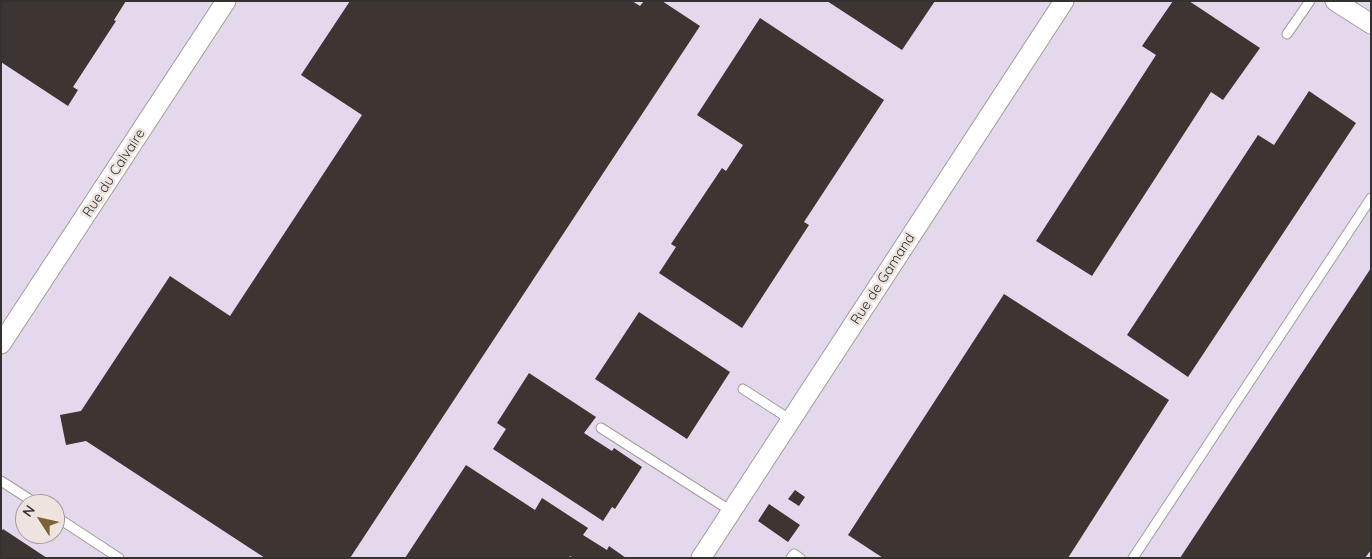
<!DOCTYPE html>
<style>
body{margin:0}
#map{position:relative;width:1372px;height:559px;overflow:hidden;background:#ede4e0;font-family:Quicksand,sans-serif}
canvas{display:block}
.frame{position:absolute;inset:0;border:2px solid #353130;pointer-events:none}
.north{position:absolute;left:15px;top:494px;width:50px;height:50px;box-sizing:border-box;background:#ede4e0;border:1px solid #a39c9a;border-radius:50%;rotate:305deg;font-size:14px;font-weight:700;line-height:20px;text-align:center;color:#353130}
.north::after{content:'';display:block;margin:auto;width:18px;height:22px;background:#7b6333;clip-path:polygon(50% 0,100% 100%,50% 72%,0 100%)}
</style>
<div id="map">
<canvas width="1372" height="559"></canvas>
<div class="frame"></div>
<div class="north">N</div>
</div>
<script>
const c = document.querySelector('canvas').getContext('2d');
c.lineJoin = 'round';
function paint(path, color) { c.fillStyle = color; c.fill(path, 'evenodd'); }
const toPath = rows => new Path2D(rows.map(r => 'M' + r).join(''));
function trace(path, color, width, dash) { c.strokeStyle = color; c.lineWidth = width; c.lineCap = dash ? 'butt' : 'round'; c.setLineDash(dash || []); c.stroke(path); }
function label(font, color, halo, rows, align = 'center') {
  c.font = font + ' Quicksand,sans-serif'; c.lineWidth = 5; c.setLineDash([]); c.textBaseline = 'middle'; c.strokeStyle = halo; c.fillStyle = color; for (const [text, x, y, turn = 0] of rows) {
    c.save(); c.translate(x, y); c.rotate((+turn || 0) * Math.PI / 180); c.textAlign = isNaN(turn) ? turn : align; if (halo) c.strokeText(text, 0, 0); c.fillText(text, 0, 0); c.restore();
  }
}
paint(toPath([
 [1,1,1371,1,1371,558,1,558],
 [25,504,55,504,55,534,25,534]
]), '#e3d8ec');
paint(toPath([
 [1,1,126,1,114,20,116,21,73,87,78,90,68,106,1,62],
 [350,1,632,1,640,6,644,1,662,1,700,26,350,558,265,558,86,441,66,445,60,415,81,411,170,276,230,316,362,115,301,75],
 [827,1,935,1,902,50],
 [1173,1,1189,1,1260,48,1223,100,1211,92,1092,276,1036,241,1156,55,1142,46],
 [760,18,884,100,804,222,809,225,742,328,659,273,676,247,671,244,722,168,726,171,743,145,697,115],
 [1309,91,1356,123,1188,377,1127,335,1258,135,1274,145],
 [1371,268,1371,550,1365,558,1180,558],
 [1004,294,1169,400,1068,558,883,558,848,535],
 [639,312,730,372,687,439,595,379],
 [529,373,596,417,584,433,612,451,614,448,642,467,615,509,612,507,603,521,493,449,506,429,497,423],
 [466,465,535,510,542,498,588,528,583,535,607,550,609,546,626,558,573,558,570,556,569,558,405,558],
 [795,490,805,497,799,506,788,499],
 [769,504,800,525,788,542,758,521],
 [3,529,47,558,1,558,1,532]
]), '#3c3532');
const lane = toPath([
 [1287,34,1310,1],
 [743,389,791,420],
 [601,428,731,511],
 [1,481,37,504],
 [55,516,119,558],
 [791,558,794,554,800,558],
 [1133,558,1371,198]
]);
const street = toPath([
 [1335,1,1371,24],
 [1,344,226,1],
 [701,558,1064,1]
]);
trace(lane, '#a59c98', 11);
trace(street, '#a59c98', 21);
trace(lane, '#fff', 9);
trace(street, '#fff', 19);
label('14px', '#353130', '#ede4e0', [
 ["Rue du Calvaire",114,173,-57],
 ["Rue de Gamand",883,279,-57]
]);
</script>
